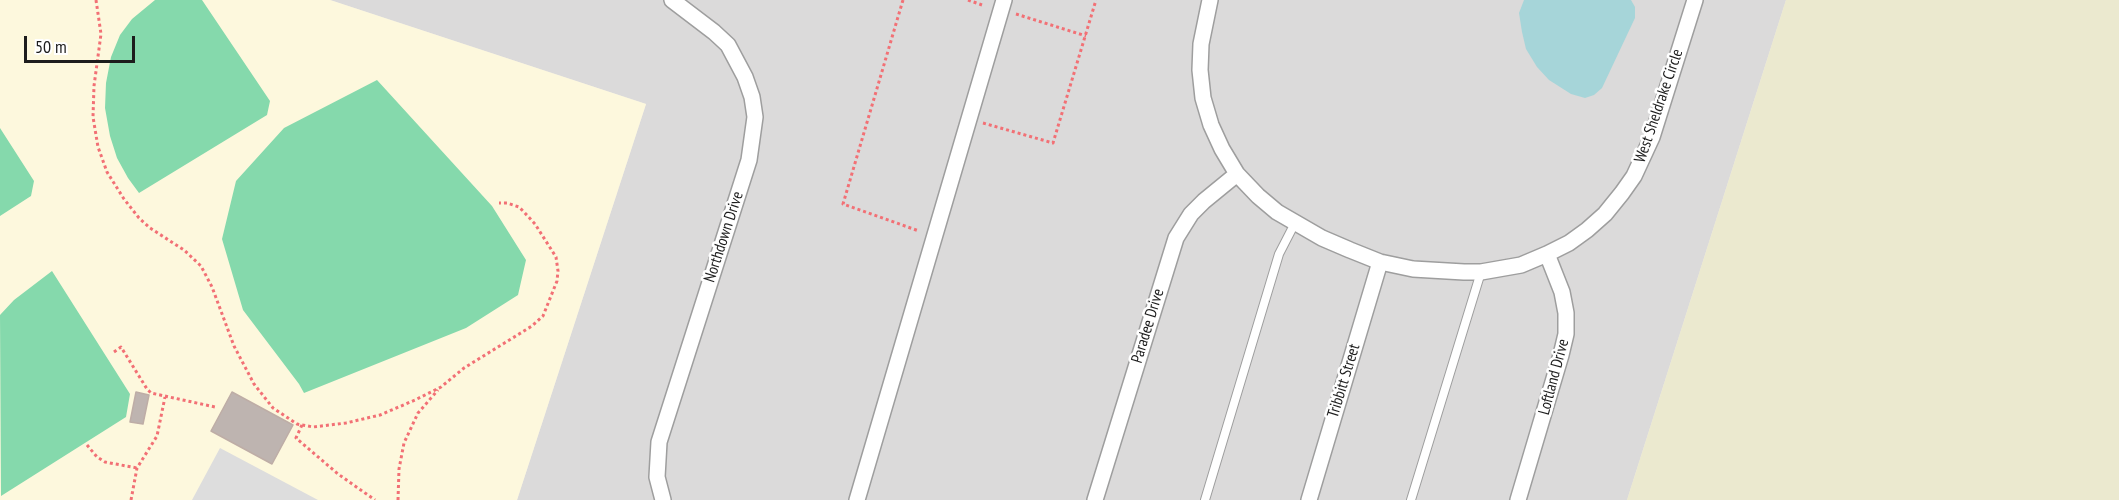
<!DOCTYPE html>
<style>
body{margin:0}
#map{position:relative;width:2119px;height:500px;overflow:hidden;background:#ede9e3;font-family:"PT Sans Narrow",sans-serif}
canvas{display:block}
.scale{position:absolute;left:24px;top:36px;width:111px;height:27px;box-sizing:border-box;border:3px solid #1d1d1d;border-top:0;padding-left:8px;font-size:18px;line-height:21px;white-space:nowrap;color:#1d1d1d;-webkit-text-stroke:4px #fff;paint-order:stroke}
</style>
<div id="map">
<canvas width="2119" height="500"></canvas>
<div class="scale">50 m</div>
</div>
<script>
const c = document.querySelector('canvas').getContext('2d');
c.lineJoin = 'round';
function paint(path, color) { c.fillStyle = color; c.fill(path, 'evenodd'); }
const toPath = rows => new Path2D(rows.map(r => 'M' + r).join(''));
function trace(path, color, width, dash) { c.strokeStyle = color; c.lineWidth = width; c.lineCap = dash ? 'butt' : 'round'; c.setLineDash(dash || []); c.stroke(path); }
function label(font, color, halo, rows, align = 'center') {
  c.font = font + ' "PT Sans Narrow",sans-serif'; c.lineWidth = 5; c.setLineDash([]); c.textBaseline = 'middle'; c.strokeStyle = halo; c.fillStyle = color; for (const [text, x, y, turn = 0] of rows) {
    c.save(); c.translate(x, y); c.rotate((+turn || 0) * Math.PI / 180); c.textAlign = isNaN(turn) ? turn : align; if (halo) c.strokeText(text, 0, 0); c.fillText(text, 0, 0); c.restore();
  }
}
paint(toPath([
 [330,0,1786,0,1627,500,517,500,646,104]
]), '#dbdada');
paint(toPath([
 [0,0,330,0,646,104,517,500,0,500]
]), '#fdf8dd');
paint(toPath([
 [1786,0,2119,0,2119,500,1627,500]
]), '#ebe9cf');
paint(toPath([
 [155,0,202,0,270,101,267,115,139,193,128,178,117,158,110,136,105,108,106,83,111,57,120,35,132,19],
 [377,80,492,206,526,260,518,295,466,328,304,393,299,384,243,310,222,239,236,181,284,128],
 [0,128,34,181,31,196,0,216],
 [52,271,130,394,126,417,1,496,0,315,14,300]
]), '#85d9ac');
paint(toPath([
 [220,448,318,500,192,500]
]), '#ddd');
paint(toPath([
 [1524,0,1631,0,1635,7,1635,18,1602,88,1594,95,1585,98,1571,94,1549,80,1537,67,1526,49,1522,32,1519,13]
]), '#a6d5d9');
const building = toPath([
 [136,392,149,395,143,424,130,422,136,392],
 [232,392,293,425,272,464,211,431,232,392]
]);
paint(building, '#beb4b0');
trace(building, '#beada6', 1.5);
const service = toPath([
 [1205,500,1279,254,1295,223],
 [1411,500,1481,272]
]);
const minor = toPath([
 [1210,0,1201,44,1200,70,1203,98,1211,125,1222,149,1237,174,1258,196,1277,212,1322,238,1350,250,1380,262,1413,269,1464,272,1481,272,1521,265,1547,254,1569,243,1587,230,1605,214,1622,193,1634,176,1652,137,1695,0],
 [663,500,657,477,659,442,749,160,755,117,752,97,745,77,728,45,714,32,672,0],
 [857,500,1004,0],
 [1095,500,1176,238,1191,214,1204,201,1237,174],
 [1309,500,1380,262],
 [1518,500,1561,355,1566,334,1566,313,1562,292,1547,254]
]);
trace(service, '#9e9e9e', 10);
trace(minor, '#9e9e9e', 18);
trace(toPath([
 [96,0,101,34,94,86,93,117,98,147,107,172,124,199,139,218,150,228,184,250,201,266,212,287,234,346,254,384,273,408,297,424,313,427,346,423,380,415,415,400,441,387,464,368,532,326,543,316,557,281,558,271,556,257,535,224,524,212,519,207,507,203,499,203],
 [903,0,843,204,919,231],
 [968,0,982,5],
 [1016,14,1086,36],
 [983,123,1053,143,1096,0],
 [114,352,121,347,147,389,151,393,215,407],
 [302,425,296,438,338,474,375,500],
 [87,445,97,457,105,462,137,468],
 [131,500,137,468,157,436,165,397],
 [398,500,399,469,404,443,418,413,438,390]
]), '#f27075', 3, [3, 3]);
trace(service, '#fff', 8);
trace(minor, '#fff', 15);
label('16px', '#1d1d1d', '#fff', [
 ["West Sheldrake Circle",1659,106,-71],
 ["Northdown Drive",724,237,-72],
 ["Paradee Drive",1148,326,-73],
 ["Loftland Drive",1554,377,-75],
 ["Tribbitt Street",1344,381,-73]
]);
</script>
